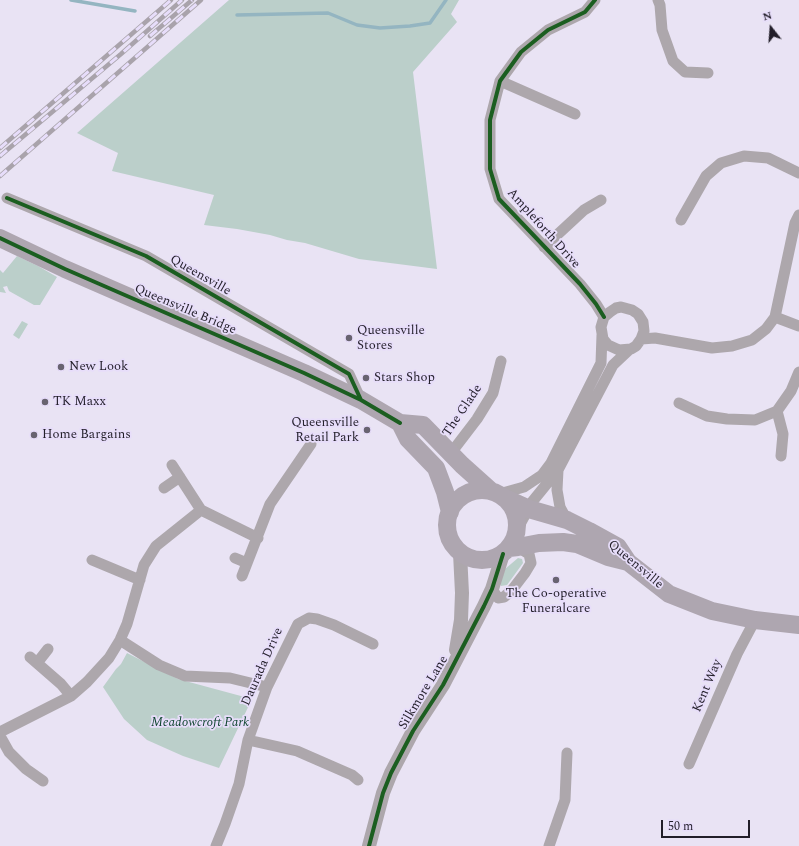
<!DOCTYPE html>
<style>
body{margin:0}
#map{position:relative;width:799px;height:846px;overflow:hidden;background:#e9e3f4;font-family:Spectral,serif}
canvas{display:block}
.north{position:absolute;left:751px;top:8px;width:40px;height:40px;-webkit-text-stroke:3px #e7ddfa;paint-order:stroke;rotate:343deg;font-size:11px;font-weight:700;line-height:16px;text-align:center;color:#221e29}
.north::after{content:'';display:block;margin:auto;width:14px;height:18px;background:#221e29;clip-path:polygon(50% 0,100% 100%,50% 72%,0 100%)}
.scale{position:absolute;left:661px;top:820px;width:89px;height:18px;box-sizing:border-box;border:2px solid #221e29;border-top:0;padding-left:5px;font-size:12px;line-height:14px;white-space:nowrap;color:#221e29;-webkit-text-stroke:3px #e7ddfa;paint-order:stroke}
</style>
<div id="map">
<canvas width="799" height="846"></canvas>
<div class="north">N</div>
<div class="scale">50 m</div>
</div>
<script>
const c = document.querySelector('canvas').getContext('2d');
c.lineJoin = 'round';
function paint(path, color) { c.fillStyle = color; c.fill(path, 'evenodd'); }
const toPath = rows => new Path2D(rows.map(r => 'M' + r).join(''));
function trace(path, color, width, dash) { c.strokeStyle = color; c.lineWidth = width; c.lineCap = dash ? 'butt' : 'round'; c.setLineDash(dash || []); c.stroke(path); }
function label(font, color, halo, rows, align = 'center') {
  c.font = font + ' Spectral,serif'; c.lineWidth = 3.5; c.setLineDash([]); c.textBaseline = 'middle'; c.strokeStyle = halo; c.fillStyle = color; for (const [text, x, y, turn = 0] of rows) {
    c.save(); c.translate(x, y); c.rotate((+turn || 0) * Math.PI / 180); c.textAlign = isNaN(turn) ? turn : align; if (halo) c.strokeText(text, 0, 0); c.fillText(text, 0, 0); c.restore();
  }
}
paint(toPath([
 [229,0,459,0,451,14,457,22,413,72,437,269,359,259,305,243,287,240,270,235,237,229,204,225,214,195,112,171,118,153,77,133],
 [17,256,38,266,57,277,40,305,34,305,9,291,7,286,3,287,6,293,0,292,0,270,3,273],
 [22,321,28,324,19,339,13,335],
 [518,558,522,559,523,563,507,585,501,586,500,584,505,569],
 [127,653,178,679,252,699,219,768,183,756,147,740,124,719,103,687,116,669,121,664]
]), '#bbcfca');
trace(toPath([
 [71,0,135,11],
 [237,15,328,13,357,25,380,28,410,26,430,23,446,0]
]), '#94b5c1', 3.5);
trace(toPath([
 [595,0,585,12,548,30,521,52,500,81,490,120,490,169,499,199,580,284,596,304,604,317],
 [658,0,660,5,662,30,673,61,685,72,708,73],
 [500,81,575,114],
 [7,198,146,256,349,374,361,400],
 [681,220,706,176,721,163,744,156,768,158,799,173],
 [544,247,584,210,601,200],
 [775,317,799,326],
 [641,339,644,331,643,322,638,314,632,310,621,307,616,308,610,312,604,317,601,327,603,339,608,345,619,350,631,349,636,346,641,339,655,338,712,348,732,346,752,340,766,329,775,317,795,223,799,215],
 [679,403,707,416,727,419,755,420,777,411],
 [777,411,783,434,781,456],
 [777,411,791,391,799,372],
 [451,453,477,419,493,393,501,361],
 [172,465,201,510,258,538],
 [558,470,557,490,560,507,567,520],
 [164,488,180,477],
 [499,494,524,487,542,475,551,463,601,363,602,335],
 [517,530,532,502,558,470,613,365,630,349],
 [235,558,247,563],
 [92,560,140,580],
 [242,576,270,504,311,444],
 [492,589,498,598,504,597,512,590,525,573,531,563,529,554,518,547],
 [120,640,159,665,185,676,230,678,267,687],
 [30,657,61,684,71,696],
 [37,663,48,649],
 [0,732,71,696,87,682,109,658,120,640,127,624,144,565,156,546,201,510],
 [0,736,9,752,26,769,43,781],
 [248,740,297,751,352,775,358,780],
 [689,764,737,654,755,620],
 [216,846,225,824,239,784,248,740,267,687,298,624,309,618,317,619,334,625,373,644],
 [549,846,565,800,567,753]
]), '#ada7ac', 11);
trace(toPath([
 [456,650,461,620,462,593,460,553],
 [369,846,383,793,391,773,413,731,443,685,484,606,492,589,503,554]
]), '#ada7ac', 14);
trace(toPath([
 [0,238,65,269,304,373,361,400,400,423,423,425,462,465,491,491],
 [400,423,408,439,436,468,445,492,450,512],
 '447 525a35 35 0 1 1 70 0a35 35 0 1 1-70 0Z',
 [505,498,529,509,567,520,589,531,618,547,628,562,669,594,712,611,755,620,799,625],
 [509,548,518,547,539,543,563,542,577,544,608,557,628,562]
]), '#aea6b0', 18);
const rail = toPath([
 [150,36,192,0],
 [0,148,171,0],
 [0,156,121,54,182,0],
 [0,176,201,0]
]);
trace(rail, '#a9a3ab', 4.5);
trace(rail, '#e7ddfa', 3, [9]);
trace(toPath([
 [595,0,585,12,548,30,521,52,500,81,490,120,490,169,499,199,580,284,596,304,604,317],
 [7,198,146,256,349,374,361,400],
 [0,238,65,269,304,373,361,400,400,423],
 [369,846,383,793,391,773,413,731,443,685,484,606,492,589,503,554]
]), '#1b5e20', 4);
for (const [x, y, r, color] of [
 [349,338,4,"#686370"],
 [61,367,4,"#686370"],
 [366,378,4,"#686370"],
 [45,402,4,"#686370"],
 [367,430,4,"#686370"],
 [34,435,4,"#686370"],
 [556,580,4,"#686370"]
]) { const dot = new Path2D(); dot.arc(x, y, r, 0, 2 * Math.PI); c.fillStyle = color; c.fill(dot); trace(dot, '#e7ddfa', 1.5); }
label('13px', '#221e29', '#e7ddfa', [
 ["Ampleforth Drive",543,229,48],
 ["Queensville",200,276,30],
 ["Queensville Bridge",185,310,23],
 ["The Glade",463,411,-56],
 ["Queensville",635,565,40],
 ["Daurada Drive",263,667,-66],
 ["Kent Way",708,686,-67],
 ["Silkmore Lane",424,693,-59]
]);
label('13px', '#221e29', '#e7ddfa', [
 ["Queensville",357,331],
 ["Stores",357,346],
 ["New Look",69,367],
 ["Stars Shop",374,378],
 ["TK Maxx",53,402],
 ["Queensville",359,423,"right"],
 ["Retail Park",359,438,"right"],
 ["Home Bargains",42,435],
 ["The Co-operative",556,594,"center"],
 ["Funeralcare",556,609,"center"]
], 'left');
label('italic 13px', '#0f452f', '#e7ddfa', [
 ["Meadowcroft Park",200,723]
]);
</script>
